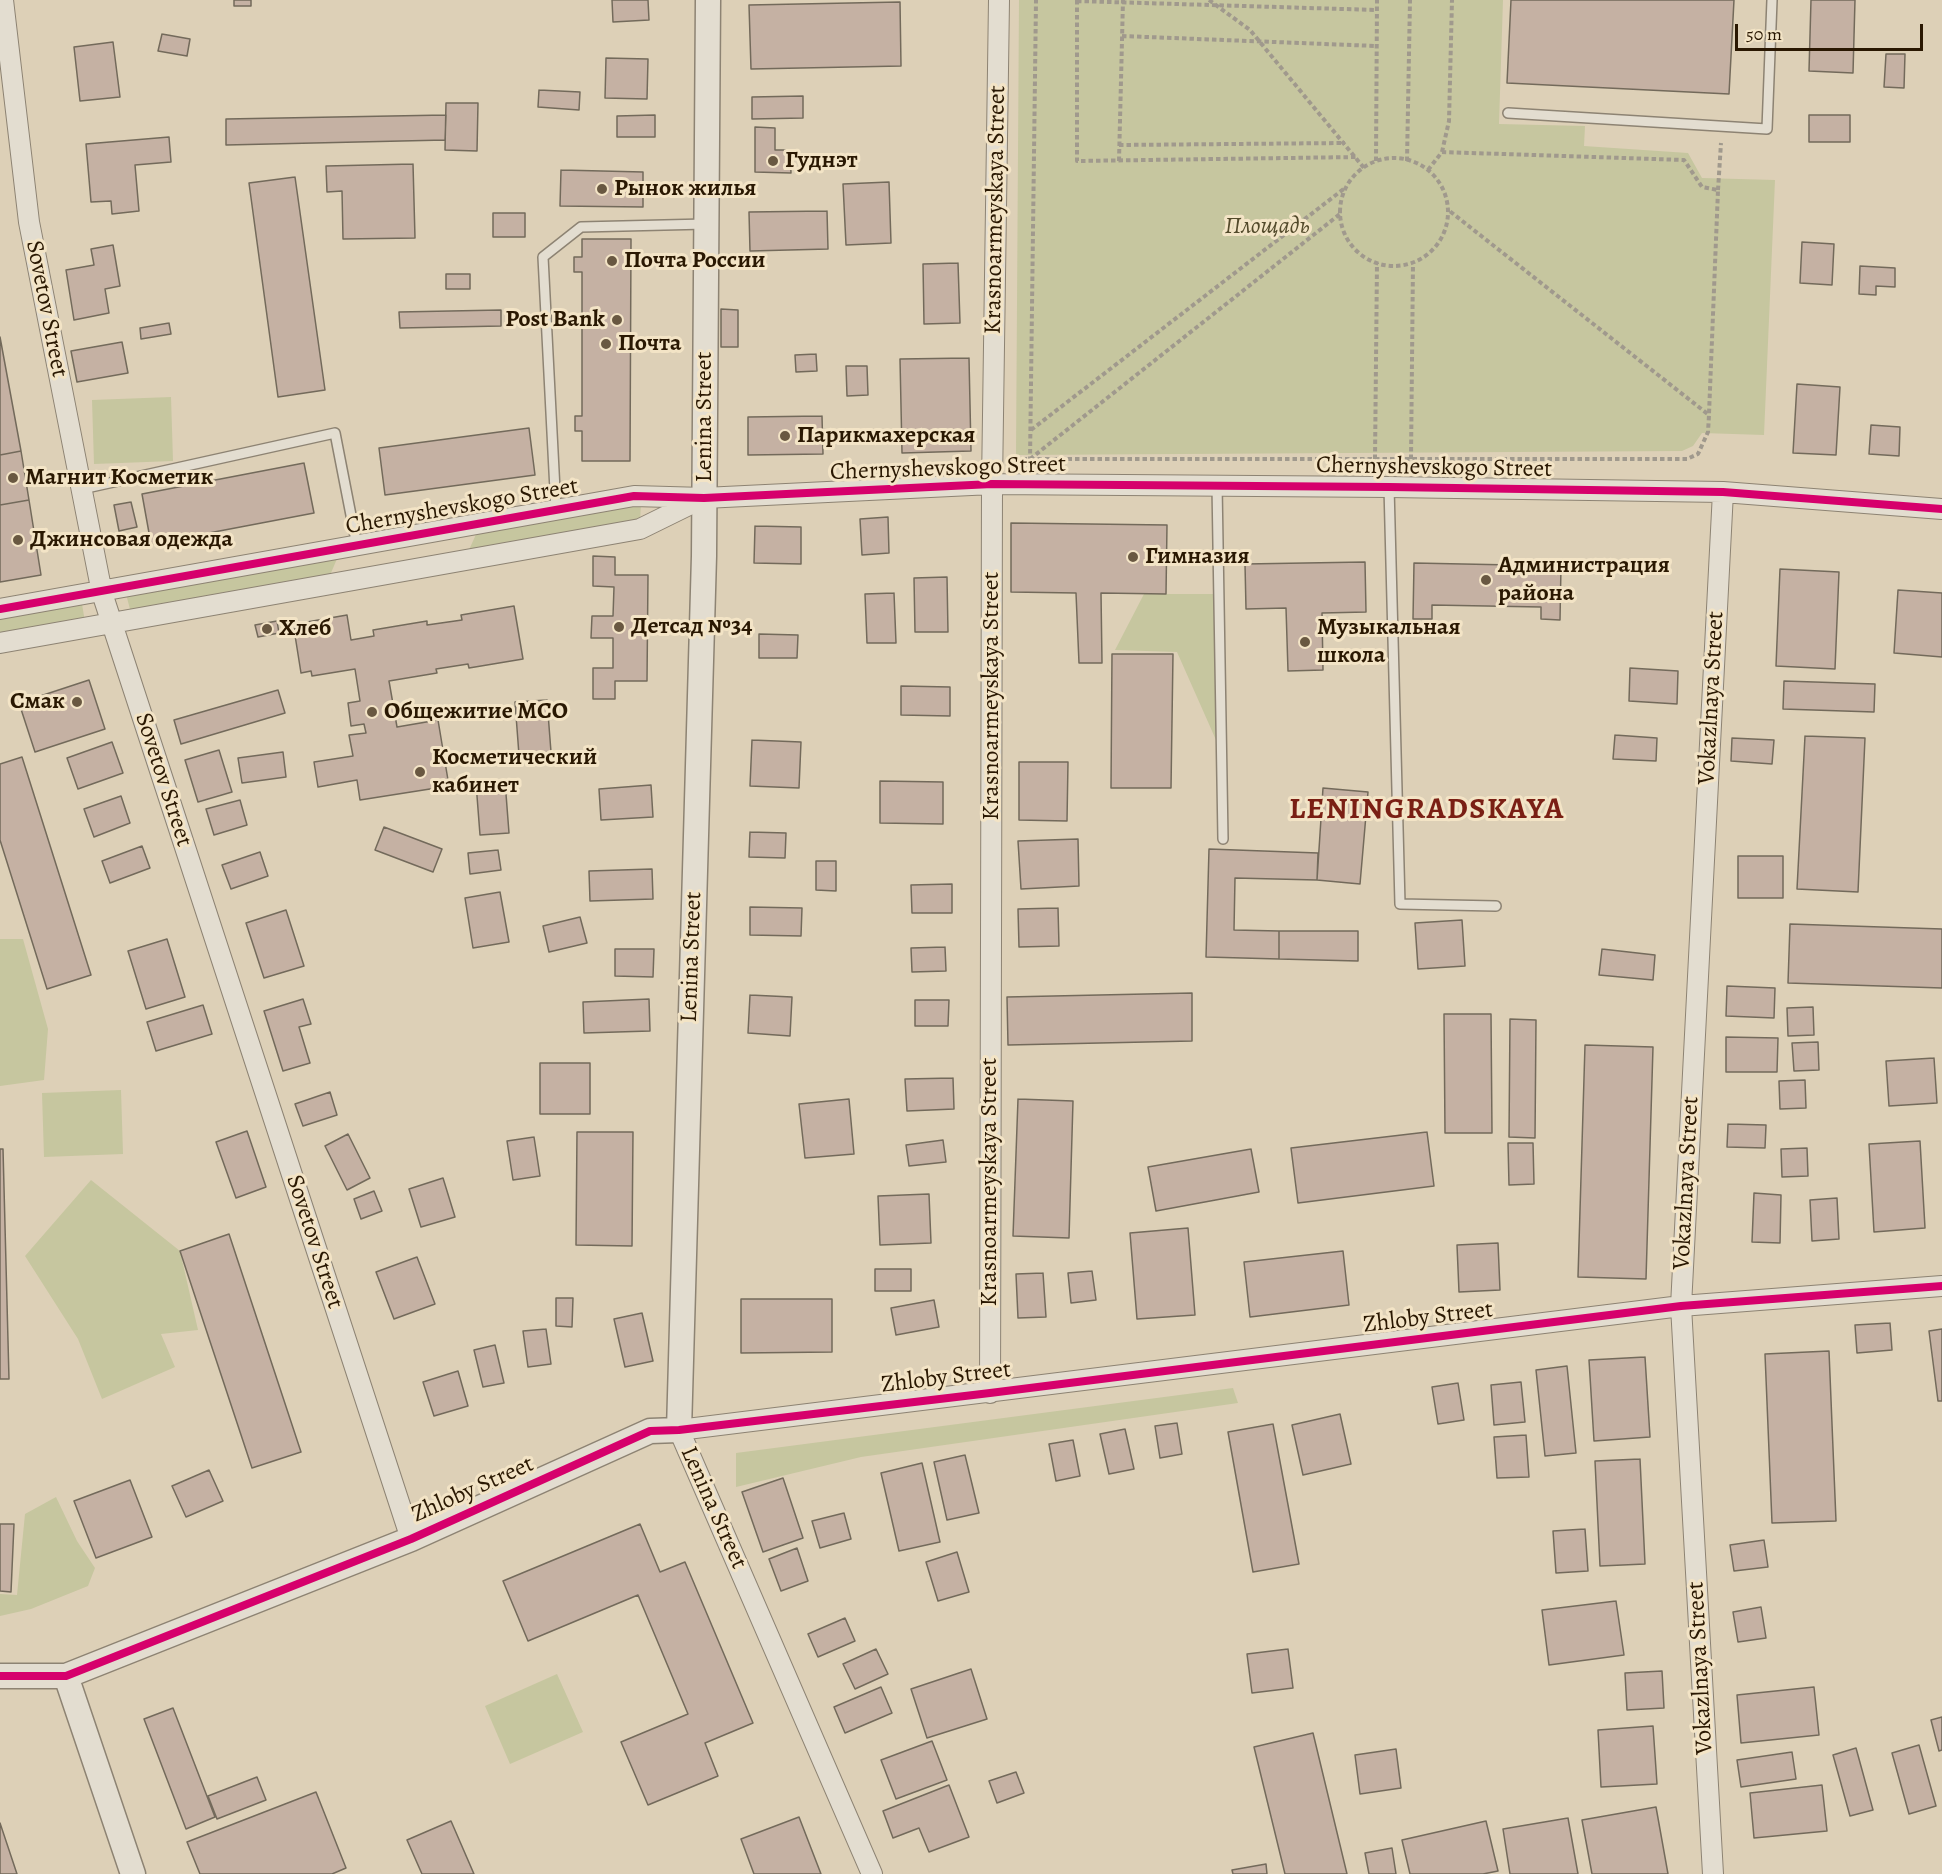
<!DOCTYPE html>
<meta charset="utf-8">
<style>
body{margin:0}
#map{position:relative;width:1942px;height:1874px;overflow:hidden;background:#ddd0b7;font-family:Alegreya,serif}
canvas{display:block}
.scale{position:absolute;left:1735px;top:24px;width:188px;height:27px;box-sizing:border-box;border:3px solid #2a1802;border-top:0;padding-left:8px;font-size:18px;line-height:21px;white-space:nowrap;color:#2a1802;-webkit-text-stroke:4px #f3e4c6;paint-order:stroke}
</style>
<div id="map">
<canvas width="1942" height="1874"></canvas>
<div class="scale">50 m</div>
</div>
<script>
const c = document.querySelector('canvas').getContext('2d');
c.lineJoin = 'round';
function paint(path, color) { c.fillStyle = color; c.fill(path, 'evenodd'); }
const toPath = rows => new Path2D(rows.map(r => 'M' + r).join(''));
function trace(path, color, width, dash) { c.strokeStyle = color; c.lineWidth = width; c.lineCap = dash ? 'butt' : 'round'; c.setLineDash(dash || []); c.stroke(path); }
function label(font, color, halo, rows, align = 'center') {
  c.font = font + ' Alegreya,serif'; c.lineWidth = 6; c.setLineDash([]); c.textBaseline = 'middle'; c.strokeStyle = halo; c.fillStyle = color; for (const [text, x, y, turn = 0] of rows) {
    c.save(); c.translate(x, y); c.rotate((+turn || 0) * Math.PI / 180); c.textAlign = isNaN(turn) ? turn : align; if (halo) c.strokeText(text, 0, 0); c.fillText(text, 0, 0); c.restore();
  }
}
paint(toPath([
 [1019,0,1503,0,1499,124,1585,126,1584,146,1688,153,1702,178,1775,180,1764,435,1702,433,1693,446,1682,451,1016,455],
 [171,397,173,461,94,464,92,400],
 [641,503,640,522,468,552,478,530],
 [339,554,328,580,131,613,126,594],
 [1144,594,1215,594,1216,740,1177,652,1115,650],
 [82,604,85,622,0,637,0,616],
 [0,939,23,939,48,1029,44,1080,0,1086],
 [121,1090,123,1154,44,1157,42,1093],
 [91,1180,180,1251,198,1330,161,1334,175,1367,102,1399,78,1339,25,1256],
 [1233,1388,1238,1403,861,1457,736,1487,736,1453],
 [56,1497,77,1541,95,1568,88,1586,31,1609,0,1616,0,1594,17,1595,25,1514],
 [557,1674,583,1732,510,1764,485,1706]
]), '#c6c69f');
const building = toPath([
 [234,0,251,0,251,6,234,6,234,0],
 [612,0,648,0,649,20,613,22,612,0],
 [1511,0,1734,0,1729,94,1507,83,1511,0],
 [1811,0,1855,0,1853,73,1809,71,1811,0],
 [900,2,901,66,751,69,749,5,900,2],
 [162,34,190,39,187,56,158,51,162,34],
 [113,42,120,97,80,101,74,47,113,42],
 [1886,54,1905,54,1904,88,1884,87,1886,54],
 [606,58,648,59,647,99,605,98,606,58],
 [539,90,580,92,579,110,538,107,539,90],
 [803,96,803,118,752,119,752,97,803,96],
 [446,103,478,103,477,151,445,150,446,103],
 [446,115,445,140,226,145,226,119,446,115],
 [655,115,655,137,617,137,617,116,655,115],
 [1809,115,1850,115,1850,142,1809,142,1809,115],
 [755,127,775,128,775,150,790,150,791,173,755,172,755,127],
 [169,137,171,162,135,165,139,211,112,214,111,201,91,202,86,144,169,137],
 [413,164,415,238,343,239,342,191,327,192,326,166,413,164],
 [561,170,643,172,643,207,560,206,561,170],
 [295,177,325,390,278,397,249,183,295,177],
 [889,182,891,243,846,245,843,184,889,182],
 [827,211,828,249,750,251,749,212,827,211],
 [493,213,525,213,525,237,493,237,493,213],
 [582,239,631,239,630,461,582,461,582,431,575,431,575,416,582,416,582,272,574,272,574,257,582,257,582,239],
 [1802,242,1834,244,1832,285,1800,283,1802,242],
 [113,245,120,286,105,289,109,313,74,320,66,270,94,265,91,249,113,245],
 [958,263,960,323,924,324,923,264,958,263],
 [1860,266,1895,268,1895,287,1876,286,1876,295,1859,294,1860,266],
 [446,274,470,274,470,289,446,289,446,274],
 [721,309,738,310,738,347,721,347,721,309],
 [501,310,501,326,400,328,399,312,501,310],
 [169,323,171,334,141,339,140,328,169,323],
 [0,337,21,451,0,455,0,337],
 [122,342,128,373,77,382,71,351,122,342],
 [816,354,817,371,796,372,795,355,816,354],
 [969,358,971,451,902,453,900,359,969,358],
 [846,366,867,366,868,395,847,396,846,366],
 [1797,384,1840,387,1836,455,1793,453,1797,384],
 [822,416,823,454,748,455,748,417,822,416],
 [1871,425,1900,427,1899,456,1869,454,1871,425],
 [529,428,535,475,385,495,379,448,529,428],
 [21,451,29,500,0,505,0,455,21,451],
 [304,463,314,513,151,544,142,494,304,463],
 [29,500,41,575,0,582,0,505,29,500],
 [131,502,137,527,119,531,114,505,131,502],
 [888,517,889,553,862,555,860,519,888,517],
 [1011,523,1167,525,1166,594,1101,593,1102,663,1079,663,1076,593,1011,592,1011,523],
 [755,526,801,527,801,564,754,563,755,526],
 [593,556,615,557,615,575,648,575,647,681,615,681,615,699,593,699,593,668,613,668,613,638,591,638,592,616,613,616,614,587,593,586,593,556],
 [1365,562,1366,612,1322,613,1323,670,1288,671,1286,608,1246,609,1245,564,1365,562],
 [1414,563,1561,566,1560,620,1541,619,1541,607,1432,605,1432,619,1413,619,1414,563],
 [1780,569,1839,572,1835,669,1776,666,1780,569],
 [947,577,948,632,915,632,914,578,947,577],
 [1898,590,1942,593,1942,657,1894,653,1898,590],
 [894,593,896,643,867,643,865,594,894,593],
 [514,606,523,659,469,668,468,664,436,669,437,673,389,681,397,727,438,720,449,786,360,800,357,780,318,787,314,762,353,756,349,735,366,733,364,724,351,726,348,703,360,701,355,669,312,676,311,671,301,673,294,629,308,627,307,622,347,615,351,640,374,636,373,630,427,621,427,625,462,620,461,615,514,606],
 [277,621,279,633,258,637,255,625,277,621],
 [759,634,798,635,797,658,759,658,759,634],
 [1112,654,1173,654,1171,788,1111,788,1112,654],
 [1630,668,1678,671,1677,704,1629,701,1630,668],
 [89,680,105,729,35,752,19,703,89,680],
 [1784,681,1875,684,1874,712,1783,709,1784,681],
 [901,686,950,687,950,716,901,715,901,686],
 [278,690,285,713,181,744,174,720,278,690],
 [547,700,551,752,519,755,515,702,547,700],
 [1615,735,1657,738,1656,761,1613,759,1615,735],
 [1805,736,1865,738,1858,892,1797,889,1805,736],
 [1732,738,1774,740,1772,764,1731,761,1732,738],
 [752,740,801,742,799,788,750,786,752,740],
 [112,742,123,773,78,789,67,758,112,742],
 [219,750,232,792,198,802,185,760,219,750],
 [283,752,286,777,242,783,238,758,283,752],
 [22,757,91,975,47,989,0,840,0,764,22,757],
 [1019,762,1068,762,1067,821,1019,820,1019,762],
 [505,781,509,833,480,835,476,783,505,781],
 [880,781,943,782,943,824,880,823,880,781],
 [651,785,653,817,601,820,599,789,651,785],
 [1323,788,1368,792,1360,884,1317,880,1323,788],
 [121,796,130,823,94,837,84,809,121,796],
 [240,800,247,825,214,835,206,809,240,800],
 [384,827,442,849,433,872,375,850,384,827],
 [750,832,786,833,785,858,749,857,750,832],
 [1078,839,1079,886,1021,889,1018,841,1078,839],
 [142,846,150,868,110,883,102,861,142,846],
 [1209,849,1318,853,1317,880,1235,878,1234,930,1279,931,1279,959,1206,957,1209,849],
 [498,850,501,870,470,874,468,853,498,850],
 [260,852,268,876,231,889,222,865,260,852],
 [1738,856,1783,856,1783,898,1738,898,1738,856],
 [816,861,836,861,836,891,816,890,816,861],
 [652,869,653,899,590,901,589,871,652,869],
 [952,884,952,913,912,913,911,885,952,884],
 [500,892,509,942,473,948,465,898,500,892],
 [750,907,802,908,801,936,750,935,750,907],
 [1058,908,1059,946,1019,947,1018,909,1058,908],
 [286,910,304,966,264,978,246,923,286,910],
 [580,917,587,943,549,952,543,926,580,917],
 [1462,920,1465,966,1418,969,1415,923,1462,920],
 [1790,924,1942,929,1942,988,1788,983,1790,924],
 [1279,931,1358,931,1358,961,1279,959,1279,931],
 [167,939,185,997,146,1009,128,951,167,939],
 [945,947,946,971,912,972,911,948,945,947],
 [615,949,654,949,653,977,615,976,615,949],
 [1602,949,1655,955,1653,980,1599,975,1602,949],
 [1727,986,1775,988,1774,1018,1726,1016,1727,986],
 [1192,993,1192,1041,1008,1045,1007,997,1192,993],
 [750,995,792,997,790,1036,748,1033,750,995],
 [303,999,311,1024,299,1027,310,1063,283,1071,264,1011,303,999],
 [649,999,650,1031,584,1033,583,1002,649,999],
 [915,1000,949,1000,948,1026,915,1026,915,1000],
 [203,1005,212,1034,156,1051,147,1022,203,1005],
 [1813,1007,1814,1035,1788,1036,1787,1008,1813,1007],
 [1444,1014,1491,1014,1492,1133,1445,1133,1444,1014],
 [1510,1019,1536,1020,1535,1138,1509,1137,1510,1019],
 [1726,1037,1778,1038,1777,1072,1726,1072,1726,1037],
 [1818,1042,1819,1070,1794,1071,1792,1043,1818,1042],
 [1585,1045,1653,1047,1646,1279,1578,1277,1585,1045],
 [1934,1058,1937,1103,1889,1106,1886,1061,1934,1058],
 [540,1063,590,1063,590,1114,540,1114,540,1063],
 [953,1078,954,1109,907,1111,905,1079,953,1078],
 [1805,1080,1806,1108,1780,1109,1779,1081,1805,1080],
 [330,1092,337,1115,303,1126,295,1104,330,1092],
 [849,1099,854,1154,805,1158,799,1104,849,1099],
 [1018,1099,1073,1101,1069,1238,1013,1236,1018,1099],
 [1728,1124,1766,1125,1765,1148,1727,1147,1728,1124],
 [247,1131,266,1187,236,1198,216,1142,247,1131],
 [577,1132,633,1132,632,1246,576,1245,577,1132],
 [1427,1132,1434,1186,1298,1203,1291,1148,1427,1132],
 [348,1134,370,1178,347,1190,325,1146,348,1134],
 [534,1137,540,1176,513,1180,507,1141,534,1137],
 [943,1140,946,1162,909,1166,906,1145,943,1140],
 [1920,1141,1925,1228,1874,1232,1869,1144,1920,1141],
 [1508,1143,1533,1143,1534,1184,1509,1185,1508,1143],
 [1807,1148,1808,1176,1782,1177,1781,1149,1807,1148],
 [0,1149,3,1149,9,1379,0,1379,0,1149],
 [1251,1149,1259,1192,1156,1211,1148,1167,1251,1149],
 [443,1178,455,1217,421,1227,409,1189,443,1178],
 [374,1191,382,1211,361,1219,354,1199,374,1191],
 [1754,1193,1781,1195,1780,1243,1752,1242,1754,1193],
 [929,1194,931,1243,880,1245,878,1196,929,1194],
 [1837,1198,1839,1239,1812,1241,1810,1200,1837,1198],
 [1188,1228,1195,1315,1137,1319,1130,1233,1188,1228],
 [229,1234,301,1452,252,1468,180,1251,229,1234],
 [1498,1243,1500,1290,1459,1292,1457,1245,1498,1243],
 [1343,1251,1349,1305,1250,1317,1244,1262,1343,1251],
 [417,1257,435,1304,394,1319,376,1272,417,1257],
 [875,1269,911,1269,911,1291,875,1291,875,1269],
 [1092,1271,1096,1300,1071,1303,1068,1273,1092,1271],
 [1043,1273,1046,1317,1018,1318,1016,1274,1043,1273],
 [556,1298,573,1298,572,1327,556,1326,556,1298],
 [741,1299,832,1299,832,1352,741,1353,741,1299],
 [934,1300,939,1327,896,1335,891,1308,934,1300],
 [642,1313,653,1361,625,1367,614,1319,642,1313],
 [1890,1323,1892,1350,1857,1353,1855,1325,1890,1323],
 [546,1329,551,1364,528,1367,523,1331,546,1329],
 [1942,1329,1942,1401,1938,1401,1929,1331,1942,1329],
 [495,1345,504,1383,483,1387,474,1350,495,1345],
 [1829,1351,1836,1521,1772,1523,1765,1354,1829,1351],
 [1645,1357,1650,1437,1594,1441,1589,1360,1645,1357],
 [1567,1366,1576,1453,1545,1456,1536,1370,1567,1366],
 [458,1371,468,1406,434,1416,423,1382,458,1371],
 [1521,1382,1525,1422,1494,1425,1491,1385,1521,1382],
 [1458,1383,1464,1420,1438,1424,1432,1387,1458,1383],
 [1340,1414,1351,1464,1303,1475,1292,1425,1340,1414],
 [1177,1423,1182,1454,1160,1458,1155,1426,1177,1423],
 [1273,1424,1299,1564,1253,1572,1228,1432,1273,1424],
 [1125,1429,1134,1469,1109,1474,1100,1434,1125,1429],
 [1526,1435,1529,1477,1497,1478,1494,1437,1526,1435],
 [1073,1440,1080,1476,1056,1481,1049,1444,1073,1440],
 [965,1455,979,1513,947,1520,934,1462,965,1455],
 [1640,1459,1645,1564,1600,1566,1595,1461,1640,1459],
 [922,1463,940,1542,899,1551,881,1473,922,1463],
 [209,1470,223,1501,186,1517,172,1486,209,1470],
 [783,1478,803,1538,763,1552,742,1492,783,1478],
 [130,1480,152,1537,96,1558,74,1501,130,1480],
 [844,1513,851,1539,820,1548,812,1521,844,1513],
 [0,1524,14,1524,11,1592,0,1591,0,1524],
 [640,1524,660,1572,685,1562,753,1723,705,1743,718,1776,648,1805,621,1742,688,1714,638,1595,528,1641,503,1581,640,1524],
 [1585,1529,1588,1571,1556,1573,1553,1531,1585,1529],
 [1764,1540,1768,1567,1734,1571,1730,1545,1764,1540],
 [797,1548,808,1581,781,1591,769,1559,797,1548],
 [957,1552,969,1592,938,1601,926,1562,957,1552],
 [1616,1601,1624,1655,1549,1665,1542,1610,1616,1601],
 [1761,1607,1766,1638,1738,1642,1733,1612,1761,1607],
 [845,1618,855,1641,818,1657,808,1634,845,1618],
 [876,1649,888,1674,855,1689,843,1664,876,1649],
 [1288,1649,1293,1688,1252,1693,1247,1654,1288,1649],
 [971,1669,987,1719,927,1738,911,1689,971,1669],
 [1662,1671,1664,1708,1627,1710,1625,1673,1662,1671],
 [881,1687,892,1713,845,1733,834,1707,881,1687],
 [1814,1687,1819,1735,1741,1743,1737,1695,1814,1687],
 [173,1708,215,1817,186,1829,144,1719,173,1708],
 [1942,1717,1942,1750,1939,1751,1931,1720,1942,1717],
 [1653,1726,1657,1784,1601,1787,1598,1730,1653,1726],
 [1313,1733,1347,1874,1285,1874,1254,1747,1313,1733],
 [932,1741,947,1780,896,1799,881,1760,932,1741],
 [1919,1745,1936,1806,1909,1814,1892,1753,1919,1745],
 [1856,1748,1873,1810,1850,1816,1833,1755,1856,1748],
 [1396,1749,1401,1788,1360,1794,1355,1755,1396,1749],
 [1792,1752,1796,1779,1741,1787,1737,1760,1792,1752],
 [1016,1772,1024,1793,997,1803,989,1781,1016,1772],
 [257,1777,266,1800,217,1819,208,1796,257,1777],
 [949,1785,969,1837,929,1852,919,1828,893,1838,883,1811,949,1785],
 [1822,1785,1827,1831,1754,1838,1750,1793,1822,1785],
 [316,1792,346,1868,332,1874,200,1874,187,1842,316,1792],
 [1656,1807,1668,1874,1592,1874,1582,1820,1656,1807],
 [799,1817,821,1874,754,1874,741,1839,799,1817],
 [1568,1818,1578,1874,1510,1874,1503,1829,1568,1818],
 [451,1821,474,1874,422,1874,407,1840,451,1821],
 [1486,1821,1498,1871,1483,1874,1410,1874,1402,1840,1486,1821],
 [0,1823,17,1874,0,1874,0,1823],
 [1392,1848,1396,1874,1369,1874,1365,1853,1392,1848],
 [1266,1864,1267,1874,1233,1874,1232,1870,1266,1864]
]);
paint(building, '#c5b1a3');
trace(building, '#736a5b', 1.5);
const service = toPath([
 [1508,113,1767,129,1772,0],
 [1217,485,1223,839],
 [1389,487,1400,904,1496,906],
 [82,489,335,433,357,546],
 [556,510,543,257,581,227,706,224]
]);
const minor = toPath([
 [3,0,29,222,102,593,411,1539],
 [0,609,634,496,704,498,992,484,1389,487,1723,492,1942,509],
 [0,643,640,529,701,499],
 [990,1393,992,484,999,0],
 [872,1874,679,1430,1681,1306,1942,1286],
 [1713,1874,1681,1306,1723,492]
]);
const tertiary = toPath([
 [0,1676,66,1676,411,1539,650,1431,679,1430,704,556,708,0],
 [66,1676,133,1874]
]);
trace(service, '#8d8373', 12);
trace(minor, '#8d8373', 22);
trace(tertiary, '#8d8373', 27);
trace(toPath([
 [1077,0,1077,161,1357,157],
 [1209,0,1250,30,1364,168],
 [1077,1,1376,10],
 [1122,36,1376,46],
 [1119,145,1345,143],
 [1442,152,1449,121,1452,0],
 '1340 212a54 54 0 1 1 108 0a54 54 0 1 1-108 0Z',
 [1119,161,1123,0],
 [1376,161,1377,0],
 [1407,161,1410,0],
 [1428,170,1442,152,1684,160,1702,187,1718,190,1709,414],
 [1718,190,1721,143],
 [1031,430,1345,188],
 [1015,459,1687,459,1698,454,1708,432,1709,415,1447,209],
 [1030,459,1340,214],
 [1375,459,1377,263],
 [1411,459,1413,263],
 [1030,461,1036,0]
]), '#a0998d', 4, [4.5, 3]);
trace(service, '#e3ddd0', 9);
trace(minor, '#e3ddd0', 20);
trace(tertiary, '#e3ddd0', 24);
trace(toPath([
 [0,609,634,496,704,498,992,484,1389,487,1723,492,1942,509],
 [0,1676,66,1676,411,1539,650,1431,679,1430,990,1393,1681,1306,1942,1286]
]), '#d6006c', 8);
for (const [x, y, r, color] of [
 [773,161,6,"#695841"],
 [602,189,6,"#695841"],
 [612,261,6,"#695841"],
 [617,320,6,"#695841"],
 [606,344,6,"#695841"],
 [785,436,6,"#695841"],
 [13,478,6,"#695841"],
 [18,540,6,"#695841"],
 [1133,557,6,"#695841"],
 [1486,580,6,"#695841"],
 [619,627,6,"#695841"],
 [267,629,6,"#695841"],
 [1305,642,6,"#695841"],
 [77,702,6,"#695841"],
 [372,712,6,"#695841"],
 [420,772,6,"#695841"]
]) { const dot = new Path2D(); dot.arc(x, y, r, 0, 2 * Math.PI); c.fillStyle = color; c.fill(dot); trace(dot, '#f3e4c6', 2); }
label('bold 24px', '#2a1802', '#f3e4c6', [
 ["Гуднэт",785,161],
 ["Рынок жилья",614,189],
 ["Почта России",624,261],
 ["Post Bank",605,320,"right"],
 ["Почта",618,344],
 ["Парикмахерская",797,436],
 ["Магнит Косметик",25,478],
 ["Джинсовая одежда",30,540],
 ["Гимназия",1145,557],
 ["Администрация",1498,566],
 ["района",1498,594],
 ["Детсад №34",631,627],
 ["Музыкальная",1317,628],
 ["школа",1317,656],
 ["Хлеб",279,629],
 ["Смак",65,702,"right"],
 ["Общежитие МСО",384,712],
 ["Косметический",432,758],
 ["кабинет",432,786]
], 'left');
label('24px', '#2a1802', '#f3e4c6', [
 ["Krasnoarmeyskaya Street",996,210,-89],
 ["Sovetov Street",46,309,79],
 ["Lenina Street",705,417,-90],
 ["Chernyshevskogo Street",1434,468,1],
 ["Chernyshevskogo Street",948,469,-2],
 ["Chernyshevskogo Street",462,507,-10],
 ["Krasnoarmeyskaya Street",992,696,-90],
 ["Vokazlnaya Street",1712,698,-87],
 ["Sovetov Street",163,780,72],
 ["Lenina Street",692,957,-88],
 ["Krasnoarmeyskaya Street",990,1182,-90],
 ["Vokazlnaya Street",1687,1183,-87],
 ["Sovetov Street",314,1242,72],
 ["Zhloby Street",1428,1318,-7],
 ["Zhloby Street",946,1378,-7],
 ["Zhloby Street",473,1490,-24],
 ["Lenina Street",713,1508,66],
 ["Vokazlnaya Street",1701,1668,-93]
]);
label('italic 24px', '#534a2b', '#f3e4c6', [
 ["Площадь",1267,227]
]);
c.letterSpacing = '1.5px';
label('bold 30px', '#7a1f14', '#f3e4c6', [
 ["LENINGRADSKAYA",1427,811]
]);
c.letterSpacing = '0px';
</script>
